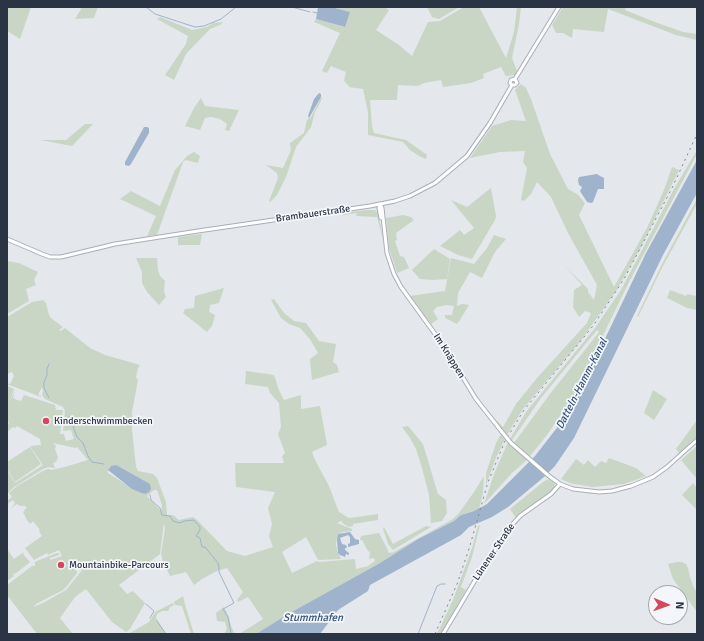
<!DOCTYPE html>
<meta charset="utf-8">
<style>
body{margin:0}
#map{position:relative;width:704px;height:641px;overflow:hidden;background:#e4e7ec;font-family:Signika,sans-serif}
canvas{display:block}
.frame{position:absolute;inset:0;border:8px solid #2b3445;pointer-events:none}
.north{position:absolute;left:648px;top:585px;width:40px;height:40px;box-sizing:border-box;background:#f4f6f9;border:1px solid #a4a8b1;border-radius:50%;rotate:92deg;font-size:11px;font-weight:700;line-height:16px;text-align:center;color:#2b3445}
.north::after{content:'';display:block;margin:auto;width:14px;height:18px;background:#d1495b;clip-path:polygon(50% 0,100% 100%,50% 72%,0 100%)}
</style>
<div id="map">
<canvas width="704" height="641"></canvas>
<div class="frame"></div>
<div class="north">N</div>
</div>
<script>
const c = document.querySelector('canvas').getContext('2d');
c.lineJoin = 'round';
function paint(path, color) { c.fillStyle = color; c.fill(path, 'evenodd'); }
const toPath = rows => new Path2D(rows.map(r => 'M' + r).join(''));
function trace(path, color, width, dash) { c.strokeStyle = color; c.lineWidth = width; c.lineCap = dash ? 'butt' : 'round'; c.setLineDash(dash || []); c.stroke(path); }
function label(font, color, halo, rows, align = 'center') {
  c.font = font + ' Signika,sans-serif'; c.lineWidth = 3.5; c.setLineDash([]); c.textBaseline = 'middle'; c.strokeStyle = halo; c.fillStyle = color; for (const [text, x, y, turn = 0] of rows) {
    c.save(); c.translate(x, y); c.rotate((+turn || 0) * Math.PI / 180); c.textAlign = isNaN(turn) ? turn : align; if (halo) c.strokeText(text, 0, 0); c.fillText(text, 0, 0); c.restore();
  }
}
paint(toPath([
 [7,7,31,7,20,39,7,31,8,52,7,52],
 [80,7,98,7,94,18,75,19,81,9],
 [331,7,384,7,389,10,376,30,399,45,412,56,428,22,440,21,464,7,479,7,506,58,514,32,517,7,521,7,519,24,512,58,517,71,515,75,506,76,501,67,483,74,484,78,471,83,443,87,441,80,424,83,418,86,398,85,397,100,370,100,372,126,374,133,406,140,427,155,426,159,419,156,410,150,403,142,368,135,368,112,363,89,349,87,349,86,344,81,346,72,331,66,327,73,322,71,340,33,314,22,316,19,344,27,350,12],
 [427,7,459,7,439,19,432,17],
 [563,7,626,7,625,10,655,22,683,32,697,34,697,40,676,35,608,9,604,32,573,29,572,38,563,33,556,33,552,25],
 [160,17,192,30,207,27,213,23,223,22,220,25,210,29,186,54,174,80,165,75,186,44,188,36,157,19],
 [521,84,526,88,531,99,550,154,568,189,577,194,585,203,579,215,614,287,647,228,664,190,672,167,679,170,640,249,616,291,579,343,523,409,507,435,496,423,490,414,503,427,516,404,537,378,587,323,591,313,585,311,579,317,573,307,574,290,582,285,565,266,588,289,588,292,594,300,597,285,568,233,551,197,537,182,531,194,524,201,521,200,527,168,523,162,525,151,500,152,470,158,492,126,511,120,526,121,515,90],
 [321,97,322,99,315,112,311,127,296,147,286,177,277,195,270,202,269,201,278,178,277,173,266,165,283,168,291,150,290,143,304,133,307,120,311,117],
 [201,98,205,106,239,110,229,131,225,130,227,124,220,119,211,117,205,118,200,130,185,126,194,108],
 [85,124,93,124,72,146,40,140,66,140],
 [697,150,697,154,629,282,574,395,547,435,530,456,522,451,514,443,550,394,599,332,597,330,541,398,512,440,510,439,526,412,595,328,621,290,674,189],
 [194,152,200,156,198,163,186,160,183,162,157,235,147,236,156,216,120,199,131,191,160,206,175,170,187,156],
 [491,188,496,216,495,220,472,259,458,255,440,246,460,230,464,235,474,228,451,200,467,207],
 [697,199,697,204,663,266,638,317,637,316,662,264],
 [366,210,375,210,378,213,384,243,377,217,356,216,357,213,343,215,343,213],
 [403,215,411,217,414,220,396,233,397,240,395,241,400,256,404,257,409,268,397,273,389,248,386,218],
 [202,234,200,245,178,245,178,237],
 [494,235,506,239,495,252,482,278,470,272,458,293,457,306,462,304,469,305,460,320,457,324,445,318,445,315,452,315,454,306,446,305,437,307,433,311,438,319,431,324,410,296,445,291,451,258,474,264,487,248],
 [434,249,450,259,447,279,432,280,420,279,412,270],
 [136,258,157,258,158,270,160,276,165,281,164,291,166,297,159,305,147,292,142,283,142,272],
 [7,261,19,263,38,272,34,280,36,285,26,289,29,301,7,314],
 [224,288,219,303,210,305,209,312,215,315,212,326,207,332,183,313,185,309,194,308,195,296],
 [670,290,686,296,687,294,697,296,697,310,687,308,667,298],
 [274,299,284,313,294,321,306,323,319,341,336,344,333,362,337,365,339,372,312,380,310,359,318,353,310,339,300,328,289,324,281,318,271,300],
 [43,300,46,303,49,315,51,318,63,327,59,330,61,331,65,328,90,348,105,355,140,365,138,368,136,377,138,380,132,412,132,429,136,467,138,471,153,474,157,478,166,502,167,515,173,515,179,520,193,517,197,520,227,551,245,556,273,547,269,536,272,524,268,508,275,492,236,487,235,463,284,463,282,456,285,453,278,434,281,427,279,403,270,393,268,387,245,384,246,371,274,375,279,390,284,400,301,395,301,409,320,406,327,445,312,452,315,460,329,486,339,512,349,518,378,514,378,520,353,524,353,526,349,527,344,524,341,521,337,523,352,529,352,531,343,532,338,534,336,544,337,550,341,559,318,560,306,537,282,552,292,573,317,561,319,562,355,559,356,569,368,566,375,561,374,558,369,559,370,552,368,551,362,540,360,540,361,536,379,533,388,550,388,552,392,553,453,519,459,513,474,492,484,476,483,493,479,509,461,515,454,521,418,539,380,563,288,614,256,634,239,634,263,619,248,597,238,602,237,600,243,592,227,568,217,571,202,579,194,585,186,572,170,576,163,562,161,554,165,528,164,523,160,554,119,585,127,594,133,591,145,603,130,629,126,632,112,622,86,589,75,597,60,618,73,634,37,634,7,595,7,585,32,566,35,566,35,562,37,561,57,553,59,553,59,555,50,558,50,560,62,556,59,550,48,555,47,553,34,560,25,548,42,536,39,531,40,530,33,521,30,524,27,520,23,512,25,511,24,510,27,508,25,506,20,506,17,504,11,508,15,503,13,500,7,504,7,501,12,497,9,493,17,486,43,471,48,469,52,470,68,466,88,460,77,447,75,448,53,443,56,446,55,449,58,457,56,462,53,463,55,468,48,467,43,469,14,487,7,494,7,470,15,483,43,465,30,446,41,445,40,439,17,426,15,428,13,427,7,432,7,425,9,423,7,419,7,386,14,389,9,403,15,390,13,398,17,400,21,401,24,395,55,405,56,410,63,410,60,434,64,434,66,441,74,439,71,430,63,431,65,411,63,407,45,399,42,395,43,391,42,387,38,395,41,396,41,397,7,384,7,383,10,384,14,376,12,372,7,374,7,317,32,302],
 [111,466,124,470,138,479,145,481,145,494,140,493,108,473,108,470],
 [154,490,157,490,162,505,161,511,147,496],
 [73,568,82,570,66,590,41,604,33,607,36,604,63,590,67,586,77,573,77,571],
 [653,390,667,399,654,420,644,413],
 [697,420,697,438,680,454,676,449],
 [408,426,423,444,438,494,446,500,447,513,442,521,431,523,429,495,422,468,416,449,410,438,402,427],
 [501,434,505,439,495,460,486,485,486,473,496,443],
 [508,442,527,460,512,473,484,504,494,474],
 [697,446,697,479,681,460],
 [30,447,41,464,15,482,7,469,7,462],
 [609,458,636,468,646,476,624,484,592,487,570,483,561,479,576,459,584,465,588,460,595,467,601,461,606,463],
 [549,479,555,484,554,489,516,518,510,509,543,482],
 [693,483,697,488,697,510,682,495],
 [480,525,472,557,461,587,466,590,441,634,437,634,453,600,472,548,478,526],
 [426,526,431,527,393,550,388,544,383,529,384,527,393,544],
 [7,549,14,559,24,552,23,554,30,562,15,574,13,573,14,576,7,581,7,561,10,564,7,560],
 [677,562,682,562,686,564,688,568,690,577,694,588,697,592,697,612,673,579,668,564],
 [183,596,186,608,194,634,191,634,182,606,175,605,174,602],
 [173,603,174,605,170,607,168,611,162,611,157,614,156,618,166,634,128,634,149,622,155,612],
 [224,607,229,617,231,626,235,634,224,634,227,629,225,622,217,621,216,613]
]), '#c9d6c5');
paint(toPath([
 [318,7,331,7,350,12,345,27,316,19],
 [319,93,321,94,321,97,309,118,308,116,314,99],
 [144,127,147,127,149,128,149,133,131,164,129,166,125,165,125,162],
 [697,160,697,193,663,255,574,438,555,466,544,477,508,507,492,517,469,527,461,535,370,585,368,591,338,610,320,634,256,634,288,614,380,563,418,539,454,521,461,515,474,511,487,504,535,456,563,420,580,391,646,253],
 [597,174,600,176,604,178,604,189,598,189,593,202,591,203,587,202,580,191,582,187,579,185,578,180,579,177],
 [116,465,150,484,151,489,149,492,145,494,141,493,132,489,108,470,111,466],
 [350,532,355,539,359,540,359,544,348,547,348,544,350,543,350,537,348,535,340,538,342,544,346,545,347,548,345,548,345,550,349,553,349,555,346,554,345,557,340,555,338,553,337,539,338,534]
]), '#9fb4cc');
trace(toPath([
 [146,7,155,14,195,27,204,26,221,19,236,7],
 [292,7,310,12],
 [313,12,317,13],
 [49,364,47,369,47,375,44,382,44,388,49,398],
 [69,416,77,437,83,443,88,456,92,462,104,464],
 [150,495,151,500,160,508,162,515,170,516,173,521,180,523,184,521,194,520,200,527,200,530,196,536,200,538,202,547,205,547,218,563,219,567,219,572,234,603,223,609,228,617,231,634],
 [146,604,154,611,150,618],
 [157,621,166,634],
 [418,634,437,586,441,584,445,584]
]), '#9fb4cc', 1);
const secondary = toPath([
 [515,79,559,7],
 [512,85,510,83,511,80,515,79],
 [512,85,515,85,517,83,515,79],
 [380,204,382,208,387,253,394,274,401,287,443,345,476,399,502,432],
 [380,204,379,208,381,218],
 [7,239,42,254,50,257,61,257,115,244,198,231,370,206,395,201,410,196,435,183,467,156,490,123,512,85],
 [511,443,549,476,560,484,573,489,599,492,612,491,631,486,653,477,667,467,697,440],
 [443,634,480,572,511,526,520,516,551,494,560,484]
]);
trace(secondary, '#a9aeb7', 5);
trace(secondary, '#fff', 3);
trace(toPath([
 [435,634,457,584,469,549,488,482,505,441,524,410,593,326,624,279,672,188,697,134]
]), '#7d8696', 1, [2, 4]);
const secondaryBridge = toPath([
 [502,432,511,443]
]);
trace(secondaryBridge, '#a9aeb7', 5, []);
trace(secondaryBridge, '#fff', 3);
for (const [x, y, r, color] of [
 [46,421,4,"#d1495b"],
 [61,565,4,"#d1495b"]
]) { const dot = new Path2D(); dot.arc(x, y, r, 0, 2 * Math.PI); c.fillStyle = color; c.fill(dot); trace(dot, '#f4f6f9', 1.5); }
label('10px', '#2b3445', '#f4f6f9', [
 ["Brambauerstraße",313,214,-8],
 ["Im Knäppen",449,356,58],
 ["Lünener Straße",494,552,-56]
]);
label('10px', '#2b3445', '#f4f6f9', [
 ["Kinderschwimmbecken",54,421],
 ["Mountainbike-Parcours",69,565]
], 'left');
label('italic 11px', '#34527a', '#f4f6f9', [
 ["Datteln-Hamm-Kanal",582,384,-63],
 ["Stummhafen",313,618]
]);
</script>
